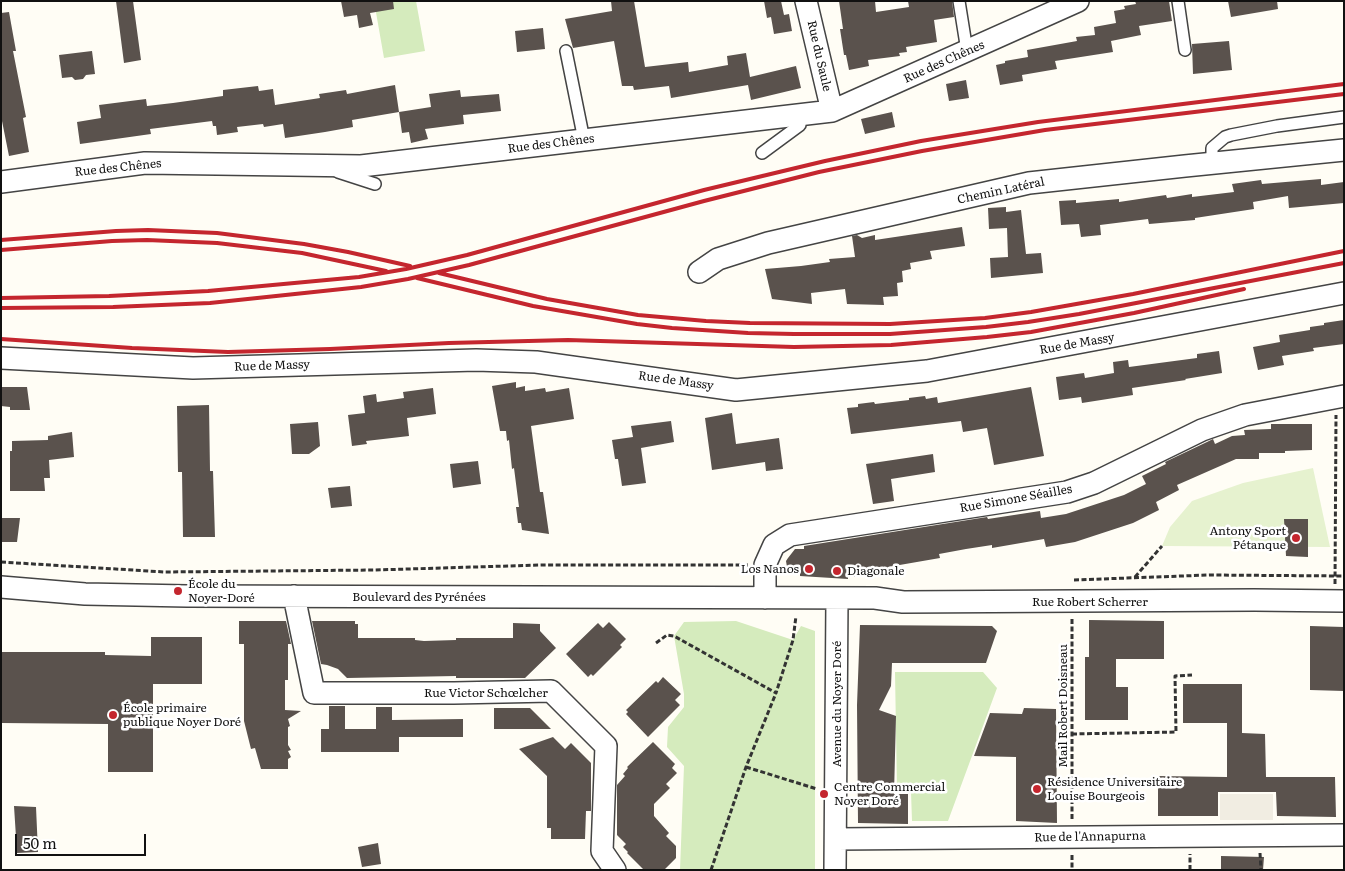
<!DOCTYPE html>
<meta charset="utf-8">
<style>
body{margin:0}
#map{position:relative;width:1345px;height:871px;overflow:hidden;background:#fffdf5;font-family:Literata,serif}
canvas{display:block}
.frame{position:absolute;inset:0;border:2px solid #111;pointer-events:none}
.scale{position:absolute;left:15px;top:834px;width:131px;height:22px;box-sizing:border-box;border:2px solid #111;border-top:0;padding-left:6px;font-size:15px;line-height:18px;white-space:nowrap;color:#111;-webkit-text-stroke:4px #fff;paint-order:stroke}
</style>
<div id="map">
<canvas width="1345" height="871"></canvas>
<div class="frame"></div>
<div class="scale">50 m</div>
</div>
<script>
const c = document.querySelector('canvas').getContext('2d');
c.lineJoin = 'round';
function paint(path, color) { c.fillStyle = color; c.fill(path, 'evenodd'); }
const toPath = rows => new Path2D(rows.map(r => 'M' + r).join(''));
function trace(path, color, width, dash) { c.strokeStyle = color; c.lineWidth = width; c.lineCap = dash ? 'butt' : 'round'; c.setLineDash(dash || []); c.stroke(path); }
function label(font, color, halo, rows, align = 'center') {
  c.font = font + ' Literata,serif'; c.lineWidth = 5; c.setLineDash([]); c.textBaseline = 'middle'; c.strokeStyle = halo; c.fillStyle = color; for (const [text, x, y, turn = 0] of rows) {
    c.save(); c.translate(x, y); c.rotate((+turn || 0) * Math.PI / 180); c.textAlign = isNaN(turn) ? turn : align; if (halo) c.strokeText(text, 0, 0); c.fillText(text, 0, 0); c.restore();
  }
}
paint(toPath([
 [374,1,416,1,425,51,384,58],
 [736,621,793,640,801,626,815,631,815,870,680,870,684,766,667,747,668,727,684,707,684,694,674,636,684,622],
 [895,672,983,672,997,688,948,821,912,821,911,792,897,790]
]), '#d5ebbd');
paint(toPath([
 [1313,468,1330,547,1162,546,1170,527,1192,501,1243,483]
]), '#e6f2cf');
paint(toPath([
 [1220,794,1273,794,1273,820,1220,820]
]), '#f1ede2');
paint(toPath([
 [116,1,133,1,141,60,124,63],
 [341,1,393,1,394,9,370,13,373,25,359,28,357,15,344,17],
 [611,1,634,1,645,67,688,62,689,72,728,65,727,56,746,53,750,77,796,66,801,88,751,100,748,85,671,98,669,86,634,90,633,86,622,86,614,41,573,48,565,19,612,11],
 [764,1,781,1,784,15,789,14,792,31,774,34,771,17,767,18],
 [839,1,875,1,876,12,909,7,908,1,952,1,954,17,934,20,937,42,906,47,907,52,899,53,900,56,868,60,869,66,849,70,846,55,844,55,840,29,843,29],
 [1135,1,1169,1,1172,21,1139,26,1141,35,1111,41,1113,52,1055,61,1057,69,1022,75,1023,81,1000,85,996,65,1005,63,1005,61,1028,57,1027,50,1077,41,1076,37,1095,35,1094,27,1116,23,1114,11,1125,9,1124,6,1136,4],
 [1228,1,1277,1,1278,9,1231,17],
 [9,12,16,51,13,51,26,117,23,118,29,152,9,156,1,116,1,13],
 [543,28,545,49,517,52,515,31],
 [1229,41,1232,70,1193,74,1192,44],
 [92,51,95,74,86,75,83,79,75,80,72,77,62,78,59,55],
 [966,80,969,98,949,101,946,84],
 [395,85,399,112,352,120,353,127,325,132,285,138,283,124,264,127,263,124,237,127,238,132,217,135,216,126,213,126,212,121,150,129,151,134,80,144,77,122,101,118,99,105,146,99,147,106,173,103,223,96,223,90,258,86,259,91,273,89,275,105,320,98,319,94,346,90,347,94],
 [460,90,461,97,499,94,501,111,463,115,464,124,425,129,428,139,411,143,409,132,402,133,399,112,431,107,429,94],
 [892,112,895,127,865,134,861,119],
 [1321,179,1321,185,1344,182,1344,203,1289,208,1288,196,1253,202,1254,209,1195,218,1195,220,1149,224,1148,219,1100,225,1101,235,1081,237,1079,224,1061,225,1059,201,1076,200,1076,203,1119,199,1119,202,1166,195,1167,198,1192,194,1192,197,1234,192,1232,184,1261,180,1262,184],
 [1006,207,1006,212,1021,210,1026,254,1041,253,1043,273,991,278,990,258,1008,257,1007,228,989,229,988,208],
 [962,227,965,246,930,251,932,259,910,263,911,269,902,271,903,282,897,283,898,296,883,297,884,305,847,304,845,289,811,293,812,304,772,299,765,269,801,266,830,262,829,259,855,257,852,236,857,235,862,238,875,235,875,240],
 [1344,320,1344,344,1313,348,1314,351,1282,356,1284,365,1258,370,1253,347,1280,342,1279,335,1310,330,1310,327,1324,325,1324,323],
 [1219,351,1222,373,1185,379,1186,380,1132,388,1133,395,1082,403,1081,397,1059,400,1056,377,1084,373,1085,378,1114,373,1113,362,1128,360,1129,367,1197,358,1197,354],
 [516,382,516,388,525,386,525,391,545,388,546,392,569,388,574,419,531,426,540,492,543,492,549,534,522,530,521,523,518,523,516,507,519,507,514,468,512,469,509,440,507,441,506,431,500,431,492,386],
 [1,387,27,387,30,410,10,410,10,407,1,406],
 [1031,387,1044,456,994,465,987,428,963,432,961,421,851,434,847,408,858,407,858,404,874,402,875,404,909,400,909,398,925,396,926,399,937,397,938,403],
 [433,388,436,414,407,418,409,436,366,441,367,444,352,446,348,415,365,413,363,396,376,394,377,402,404,398,403,392],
 [209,405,210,471,213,471,215,537,183,537,182,472,178,472,177,406],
 [732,413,736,444,779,438,783,469,766,471,765,462,712,470,705,418],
 [671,421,674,442,641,448,646,483,622,486,618,459,615,459,612,440,633,437,631,426],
 [318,422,320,446,309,454,292,454,290,424],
 [1271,424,1312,424,1312,450,1285,451,1285,453,1259,453,1259,459,1236,459,1177,485,1179,490,1156,502,1159,510,1133,523,1075,542,1046,547,1044,539,992,548,992,545,966,549,939,554,940,558,888,567,888,571,866,575,866,577,848,577,848,579,800,576,800,572,790,570,787,567,786,561,788,558,795,549,804,549,804,546,987,517,988,519,1040,511,1041,518,1066,514,1124,495,1146,484,1142,476,1166,464,1165,462,1207,442,1213,439,1215,444,1232,436,1245,435,1244,430,1271,429],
 [72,432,74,457,49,460,50,478,44,478,45,491,10,491,10,451,12,451,12,441,48,440,48,436],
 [933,454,935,472,891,479,894,501,873,504,866,464],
 [478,461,481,484,453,488,450,464],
 [350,486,352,506,331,508,328,488],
 [1,518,20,518,17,542,1,542],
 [1284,519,1308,519,1308,557,1286,556],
 [1089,620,1164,621,1164,659,1116,659,1116,687,1128,687,1128,720,1085,720,1085,657,1089,657],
 [239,621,286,621,291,644,288,644,288,680,285,680,285,710,301,711,288,719,290,726,288,727,288,745,291,750,288,751,291,757,288,759,288,769,261,769,255,748,251,749,244,721,244,644,239,644],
 [312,621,355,621,355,624,358,624,358,638,415,638,415,640,424,641,456,640,456,638,513,638,513,623,540,624,540,631,556,648,525,678,456,678,456,676,347,678,338,669,327,665,321,664],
 [609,622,626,639,620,645,622,647,593,676,591,674,588,677,566,654,598,623,603,628],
 [860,625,992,626,997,631,986,663,892,663,891,686,879,710,896,716,894,794,908,794,908,824,858,823,857,705],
 [1310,626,1344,627,1344,691,1310,690],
 [151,637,202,637,202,684,153,684,153,772,108,772,108,724,1,723,1,652,105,652,105,655,151,656],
 [663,677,681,694,675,700,680,705,648,737,626,714,628,712,626,710,656,681,658,683],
 [1183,684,1242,684,1242,733,1265,734,1266,777,1335,777,1336,817,1277,816,1276,792,1218,792,1218,816,1158,816,1158,776,1227,777,1227,723,1183,723],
 [329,706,345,706,345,729,376,729,376,707,392,707,392,720,463,719,463,737,399,737,399,752,321,752,321,729,329,729],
 [494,708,530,708,551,729,494,729],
 [1024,708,1056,709,1057,823,1016,821,1016,757,974,756,990,713,1022,714],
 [553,737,565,749,571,743,591,763,591,811,586,811,585,839,551,839,551,828,547,828,547,776,519,749],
 [653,742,675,764,672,768,677,773,666,784,670,788,654,804,654,816,669,833,666,836,676,846,676,858,664,870,644,870,627,853,628,852,623,847,626,844,617,835,617,785,625,776,623,774,628,768,627,767],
 [14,806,36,807,38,852,17,853],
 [378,843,381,864,362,867,358,847],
 [1221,856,1264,857,1263,870,1221,870]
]), '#5a524d');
const service = toPath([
 [959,1,967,51],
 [1178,1,1185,50],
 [566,51,584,140],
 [762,153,800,125,799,115],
 [1212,163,1212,148,1225,137,1231,135,1277,126,1344,117],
 [338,172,375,184]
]);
const minor = toPath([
 [806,1,832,111],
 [1,182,145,163,361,166,832,111,1078,1],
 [699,272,718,259,768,243,1029,183,1185,166,1344,150],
 [1,358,193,368,476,360,536,362,736,390,927,371,1344,293],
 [1,587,85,594,187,596,875,598,903,602,1254,600,1344,601],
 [294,596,314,693,454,693,551,691,606,746,602,851,615,870],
 [765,598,765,565,774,545,790,535,1067,492,1094,483,1202,430,1245,415,1344,396],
 [836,839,1344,835],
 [835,870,837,598]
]);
trace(service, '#444', 14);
trace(minor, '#444', 24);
trace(toPath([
 [1,562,165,572,375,570,541,565,748,565],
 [1135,577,1162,546],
 [1074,580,1209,575,1344,576],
 [1335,584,1336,415],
 [656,643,667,635,674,636,776,693,793,640,796,616],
 [1072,734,1176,732,1175,676,1192,675],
 [746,767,817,789],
 [1072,819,1072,618],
 [1260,853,1261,870],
 [1072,855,1072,870],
 [711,870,746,767,776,693],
 [1190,870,1190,854]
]), '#333', 3, [5, 2.5]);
trace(service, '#fff', 11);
trace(minor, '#fff', 21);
trace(toPath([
 [1,240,116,231,148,230,217,233,304,244,348,252,410,266],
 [1,250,112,241,147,240,217,243,302,253,386,271],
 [439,273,547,299,638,315,706,321,750,323,890,324,985,318,1031,312,1133,294,1344,251],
 [417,278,533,306,637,324,672,328,748,333,794,334,890,334,986,327,1028,322,1079,314,1344,263],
 [1,298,109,296,208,291,359,277,406,269,467,255,704,190,825,161,921,141,1038,122,1344,84],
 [1,308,113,307,210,303,361,287,408,279,469,265,704,201,819,172,922,151,1045,130,1344,94],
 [1,339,132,348,228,352,330,349,449,343,568,340,794,347,891,345,987,337,1031,332,1134,313,1244,289]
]), '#c4262e', 4);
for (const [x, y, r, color] of [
 [1296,538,5,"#c4262e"],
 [809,569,5,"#c4262e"],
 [837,571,5,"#c4262e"],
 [178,591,5,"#c4262e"],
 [113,715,5,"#c4262e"],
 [1037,789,5,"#c4262e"],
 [824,794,5,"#c4262e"]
]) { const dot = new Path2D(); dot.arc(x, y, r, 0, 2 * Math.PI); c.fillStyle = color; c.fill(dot); trace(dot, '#fff', 2); }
label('12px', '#111', '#fff', [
 ["Rue du Saule",819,56,77],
 ["Rue des Chênes",944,62,-24],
 ["Rue des Chênes",551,144,-7],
 ["Rue des Chênes",118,168,-6],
 ["Chemin Latéral",1001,191,-12],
 ["Rue de Massy",1077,344,-10],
 ["Rue de Massy",272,366,-2],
 ["Rue de Massy",676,381,8],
 ["Rue Simone Séailles",1016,499,-10],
 ["Boulevard des Pyrénées",419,597],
 ["Rue Robert Scherrer",1090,602],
 ["Rue Victor Schœlcher",486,693],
 ["Avenue du Noyer Doré",837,704,-90],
 ["Mail Robert Doisneau",1063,706,-90],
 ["Rue de l'Annapurna",1090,837,-1]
]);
label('12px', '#111', '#fff', [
 ["Antony Sport",1286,531,"right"],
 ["Pétanque",1286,545,"right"],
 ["Los Nanos",799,569,"right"],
 ["Diagonale",847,571],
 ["École du",188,584],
 ["Noyer-Doré",188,598],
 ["École primaire",123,708],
 ["publique Noyer Doré",123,722],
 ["Résidence Universitaire",1047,782],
 ["Louise Bourgeois",1047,796],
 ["Centre Commercial",834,787],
 ["Noyer Doré",834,801]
], 'left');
</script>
